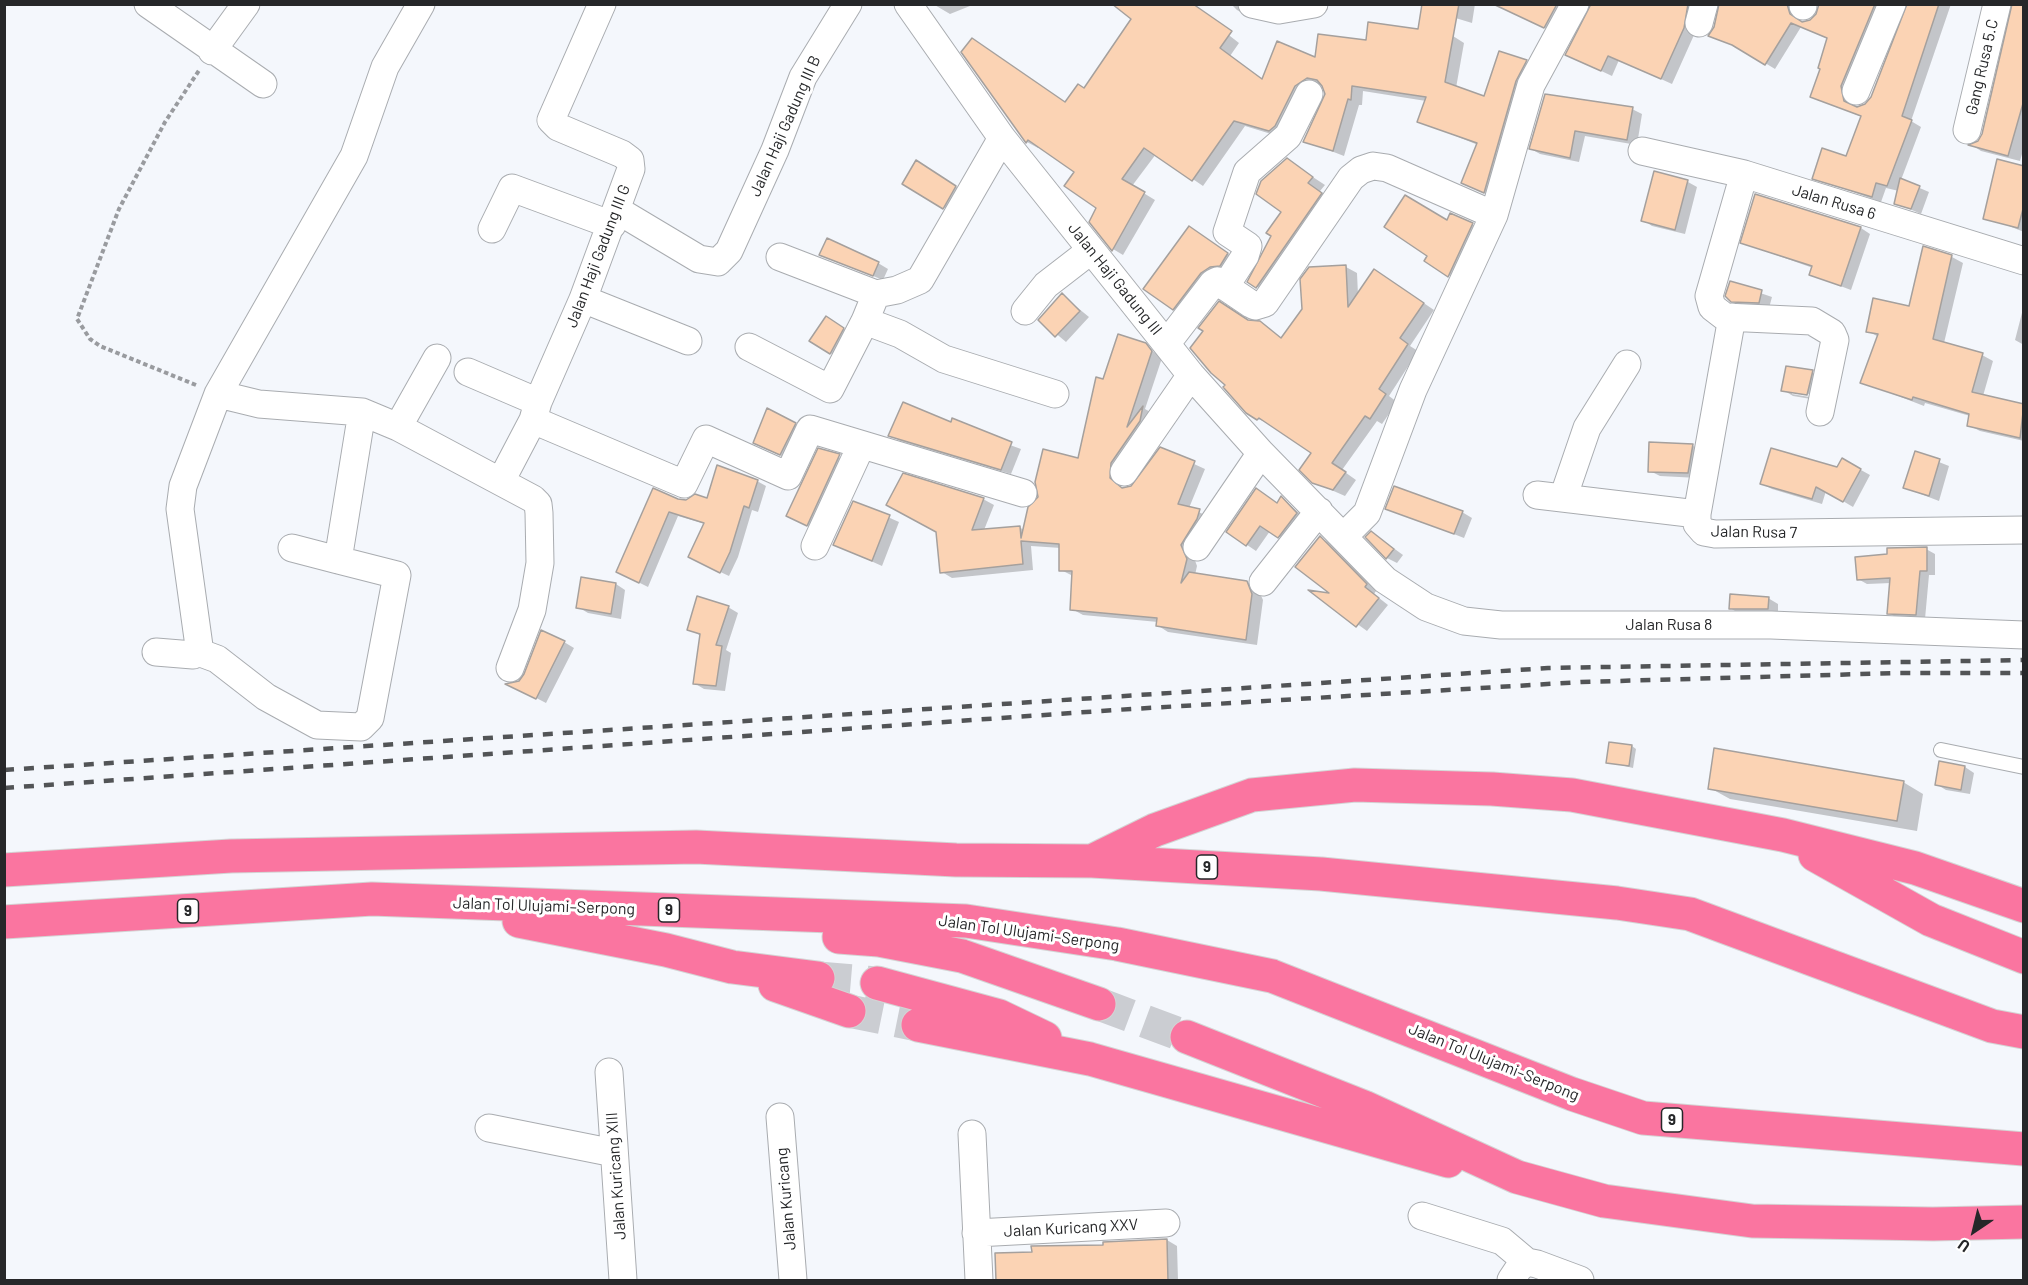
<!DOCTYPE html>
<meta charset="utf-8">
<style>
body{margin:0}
#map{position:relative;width:2028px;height:1285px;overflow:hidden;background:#f4f7fc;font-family:Barlow,sans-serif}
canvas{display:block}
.frame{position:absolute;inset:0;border:6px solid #262729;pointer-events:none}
.north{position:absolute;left:1944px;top:1201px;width:60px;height:60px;-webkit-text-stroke:4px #fff;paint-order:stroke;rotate:215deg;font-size:16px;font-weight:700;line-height:24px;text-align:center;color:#262729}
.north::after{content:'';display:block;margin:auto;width:21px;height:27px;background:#262729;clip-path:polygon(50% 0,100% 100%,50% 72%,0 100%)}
</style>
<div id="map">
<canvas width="2028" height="1285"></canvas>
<div class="frame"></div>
<div class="north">U</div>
</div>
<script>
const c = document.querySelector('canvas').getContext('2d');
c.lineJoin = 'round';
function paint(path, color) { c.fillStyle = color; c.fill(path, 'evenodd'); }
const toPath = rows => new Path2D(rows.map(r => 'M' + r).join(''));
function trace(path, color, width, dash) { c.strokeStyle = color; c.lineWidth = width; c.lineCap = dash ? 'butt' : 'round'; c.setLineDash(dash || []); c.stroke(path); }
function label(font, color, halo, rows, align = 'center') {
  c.font = font + ' Barlow,sans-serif'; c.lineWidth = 6; c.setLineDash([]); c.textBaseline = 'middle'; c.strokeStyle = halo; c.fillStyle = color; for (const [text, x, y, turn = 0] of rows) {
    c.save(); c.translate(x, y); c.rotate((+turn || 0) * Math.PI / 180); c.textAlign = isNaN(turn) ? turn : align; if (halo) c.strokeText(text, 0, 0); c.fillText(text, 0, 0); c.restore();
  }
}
paint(toPath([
 [933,4,975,4,950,14],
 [1189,4,1239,43,1230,56,1263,80,1367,42,1453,36,1464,43,1456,88,1484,98,1526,62,1537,68,1495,198,1463,183,1478,145,1419,121,1426,101,1363,91,1362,105,1359,105,1344,156,1305,141,1326,94,1321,84,1312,86,1281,137,1245,126,1203,186,1156,154,1132,186,1155,200,1123,255,1113,249,1098,208,1076,171,1039,146,1038,148,1027,142,963,52,1066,103],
 [1231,4,1248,4,1246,15,1237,10],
 [1424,4,1475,4,1472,23,1439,13],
 [1520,4,1572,4,1555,33,1509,11],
 [1590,4,1699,4,1694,35,1672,84,1619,60,1612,76,1578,60],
 [1720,4,1798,4,1797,13,1803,23,1841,4,1886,4,1851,92,1853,107,1866,105,1872,98,1908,4,1951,4,1911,121,1921,127,1901,180,1929,192,1921,214,1896,203,1899,191,1886,188,1881,202,1814,178,1847,158,1862,117,1811,96,1822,69,1828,39,1801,27,1775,69,1742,49,1710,35,1716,28],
 [2024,4,2024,147,2020,161,1981,151,1972,145,1979,142,1984,134],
 [1546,95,1632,109,1642,114,1637,145,1585,136,1579,162,1540,154,1531,149],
 [1287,160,1325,185,1320,191,1334,201,1270,294,1249,282,1284,212],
 [916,162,965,192,953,213,904,183],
 [1688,182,1697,187,1685,234,1652,226,1643,220],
 [2024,187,2024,232,1999,222],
 [1756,196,1861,228,1870,234,1851,290,1811,275,1813,268,1742,243],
 [1448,222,1472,224,1482,230,1458,281,1426,261],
 [1199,234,1237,260,1183,314,1173,309],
 [821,255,878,263,888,269,883,280],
 [1952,257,1963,263,1944,343,1982,355,1993,361,1983,396,2024,405,2024,441,1980,431,1968,425,1970,416,1925,403,1924,406,1862,382,1879,337,1867,331,1910,308],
 [1346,267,1357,273,1358,295,1385,277,1434,310,1410,346,1418,351,1389,396,1397,402,1382,424,1377,421,1342,470,1356,480,1345,496,1313,482,1313,453,1270,424,1258,419,1249,322,1259,323,1283,339],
 [1731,283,1772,297,1769,308,1742,306,1732,300],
 [1062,295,1089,317,1066,342,1040,320],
 [2024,305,2024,345,2015,340],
 [826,318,853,334,840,359,811,341],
 [1145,345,1162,358,1145,409,1154,414,1121,469,1120,486,1124,489,1132,487,1161,449,1205,469,1189,508,1210,517,1192,552,1197,566,1195,575,1247,582,1258,589,1263,600,1257,645,1168,632,1157,625,1158,622,1083,615,1072,609,1073,576,1061,570,1061,548,1031,546,1033,570,952,578,942,572,983,499,994,505,984,530,1019,527,1024,530,1079,460,1104,381],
 [1812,372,1822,377,1817,400,1793,396,1783,390],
 [1792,391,1815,395,1815,398,1792,394],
 [768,410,805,430,790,460,764,448],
 [952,424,1021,449,1011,474,900,441,890,435],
 [1651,444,1693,446,1703,451,1698,478,1660,476,1650,471],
 [819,450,849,461,817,530,797,521],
 [1916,453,1949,466,1939,501,1905,488],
 [1843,460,1870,475,1853,507,1826,491,1822,504,1772,489,1762,484,1838,469],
 [757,481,766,486,758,512,752,510,738,557,729,576,699,562,705,524,678,516,648,587,618,572,678,500,708,499],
 [1282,498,1306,519,1288,542,1270,531,1256,551,1228,532,1278,504],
 [854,502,899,522,882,566,835,545],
 [1387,508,1462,512,1472,518,1464,538],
 [1367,537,1381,539,1403,555,1397,563,1387,558],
 [1320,538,1330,543,1376,591,1374,594,1388,605,1367,631,1313,592,1335,595],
 [1926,549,1935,554,1935,575,1929,575,1925,619,1897,618,1889,613,1891,583,1867,584,1858,579,1888,556],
 [616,584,625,590,621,619,588,613,578,607],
 [1768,598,1778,604,1778,614,1740,614,1730,608],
 [728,607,738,613,726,650,731,653,725,691,704,689,694,683,701,636,689,629],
 [564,642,574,648,546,703,517,688,520,682],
 [1632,746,1636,749,1633,768,1608,762],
 [1965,767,1974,773,1970,794,1946,790,1936,784],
 [1903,782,1923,794,1917,831,1730,799,1710,788],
 [1167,1240,1177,1246,1178,1280,998,1280,1033,1253]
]), '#0003');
const building = toPath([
 [1112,4,1193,4,1232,31,1220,48,1262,79,1277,41,1315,57,1318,34,1366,40,1368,22,1418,29,1422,4,1459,4,1445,82,1484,96,1499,51,1527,60,1516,81,1484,193,1461,183,1477,143,1417,122,1426,97,1352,86,1351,100,1348,99,1333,151,1303,142,1325,94,1322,86,1317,80,1307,78,1295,86,1275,126,1269,131,1234,121,1192,181,1144,148,1122,179,1145,192,1112,251,1089,222,1096,208,1064,186,1074,172,1028,140,1026,143,961,52,972,38,1065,102,1078,84,1084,88,1131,19,1112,4],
 [1493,4,1557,4,1544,28,1493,4],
 [1591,4,1688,4,1684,28,1661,79,1608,56,1601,71,1565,55,1591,4],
 [1719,4,1787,4,1790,14,1802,22,1810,20,1816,14,1819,4,1875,4,1841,86,1844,101,1857,107,1865,104,1871,97,1907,4,1939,4,1902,116,1912,120,1887,186,1876,183,1872,197,1812,179,1822,148,1846,156,1861,116,1810,97,1820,69,1818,68,1827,38,1791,23,1765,65,1732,45,1708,36,1714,27,1719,4],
 [2012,4,2024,4,2024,100,2008,156,1968,145,1978,141,1982,134,2012,4],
 [1545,94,1633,107,1627,140,1575,131,1570,158,1529,149,1545,94],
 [1287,158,1313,177,1308,183,1322,193,1256,288,1247,282,1271,236,1266,233,1281,212,1256,194,1261,181,1287,158],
 [1997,159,2024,166,2024,205,2018,228,1983,219,1997,159],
 [916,160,956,186,943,209,902,184,916,160],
 [1654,171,1688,180,1675,230,1641,221,1654,171],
 [1900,178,1920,186,1911,209,1894,204,1900,178],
 [1755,194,1861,227,1841,286,1809,275,1812,266,1740,243,1755,194],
 [1405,195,1447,220,1450,213,1473,223,1448,277,1424,261,1427,256,1384,227,1405,195],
 [1189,226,1228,253,1220,266,1210,267,1201,273,1173,310,1143,289,1189,226],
 [827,238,879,262,873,276,819,255,827,238],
 [1923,246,1952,255,1933,339,1983,353,1972,392,2024,404,2020,438,1967,426,1969,414,1913,397,1912,400,1860,383,1878,334,1866,332,1873,298,1909,306,1923,246],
 [1346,265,1348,307,1374,269,1424,303,1400,338,1408,344,1379,389,1386,394,1370,419,1365,416,1332,463,1346,472,1333,490,1312,483,1299,470,1311,453,1259,418,1257,420,1246,413,1223,387,1225,385,1211,373,1190,348,1203,331,1198,328,1219,301,1248,320,1260,321,1281,338,1302,309,1300,279,1309,267,1346,265],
 [1730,281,1762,290,1759,303,1731,302,1725,296,1730,281],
 [1062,293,1080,311,1055,337,1038,320,1062,293],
 [826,316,844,328,830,354,809,341,826,316],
 [1118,334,1146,343,1152,351,1127,427,1143,406,1140,421,1111,463,1110,478,1122,488,1131,486,1160,447,1195,461,1178,504,1200,509,1197,519,1181,545,1187,559,1181,583,1189,572,1247,581,1252,594,1246,640,1156,626,1157,618,1070,610,1072,571,1059,571,1059,544,1021,541,1023,564,940,573,936,532,886,505,903,473,984,498,972,530,1020,526,1021,538,1028,507,1038,497,1035,482,1043,449,1078,458,1096,377,1103,379,1118,334],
 [1786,366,1813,370,1807,395,1781,391,1786,366],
 [903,402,951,422,952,418,1012,442,1001,470,888,436,903,402],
 [767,408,796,423,780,455,753,443,767,408],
 [1649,442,1693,444,1688,473,1648,472,1649,442],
 [818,448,840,454,807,526,786,516,818,448],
 [1771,448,1837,467,1842,458,1861,469,1843,502,1816,487,1812,499,1760,484,1771,448],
 [1915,451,1940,459,1929,496,1903,488,1915,451],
 [717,465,758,480,749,508,744,506,730,552,720,573,688,557,704,523,669,512,639,583,616,572,653,488,678,499,686,500,695,494,707,498,717,465],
 [1394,486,1463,511,1454,534,1385,509,1394,486],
 [1256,488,1277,503,1281,496,1297,513,1278,538,1260,526,1246,546,1226,532,1256,488],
 [853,501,890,515,872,561,833,545,853,501],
 [1371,531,1394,549,1386,559,1365,537,1371,531],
 [1320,536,1367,584,1365,587,1379,598,1356,627,1308,590,1329,593,1295,567,1320,536],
 [1927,547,1927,571,1920,571,1916,615,1887,614,1890,578,1857,580,1855,557,1887,554,1887,548,1927,547],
 [581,577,616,583,611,614,576,608,581,577],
 [1730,594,1769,597,1768,609,1729,609,1730,594],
 [697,596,729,606,716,645,722,646,716,686,693,684,700,634,687,630,697,596],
 [541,630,565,641,536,699,505,684,519,681,524,674,541,630],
 [1609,742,1632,745,1629,766,1606,763,1609,742],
 [1714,748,1904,781,1897,821,1708,789,1714,748],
 [1939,761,1965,766,1961,790,1935,785,1939,761],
 [1167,1239,1168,1281,996,1281,995,1253,1032,1252,1031,1246,1103,1245,1103,1242,1167,1239]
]);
paint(building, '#fbd3b4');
trace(building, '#a5a09d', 1.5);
trace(toPath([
 [818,978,877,983],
 [1099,1004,1187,1037],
 [849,1011,918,1025]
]), '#cbcdd2', 33, [33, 16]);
const lane = toPath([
 [1941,750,2024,767]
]);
const street = toPath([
 [148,4,263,84],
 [908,4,1002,138,1191,375,1261,453,1385,580,1426,607,1464,621,1501,625,1771,625,2024,635],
 [1252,4,1279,10,1314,4],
 [1803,6,1803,4],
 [1699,23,1704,4],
 [212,51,246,4],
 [1856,91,1892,4],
 [1967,130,1997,4],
 [1642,151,1744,174,2024,261],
 [1744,174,1709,296,1712,307,1725,317,1812,321,1832,333,1835,340,1820,412],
 [617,210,699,259,718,262,729,251,775,150,803,77,848,4],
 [492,229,512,188,612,225],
 [780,257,876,294],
 [1225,287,1245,256,1248,246,1227,232,1247,172,1288,136,1309,94],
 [583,299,688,341],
 [1025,311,1046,285,1090,251],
 [1732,317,1697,514,1697,524,1704,532,1715,534,2024,530],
 [865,321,900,334,944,359,1055,394],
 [1167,343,1213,283,1217,281,1251,304,1255,306,1265,303,1351,178,1361,170,1373,166,1387,168,1494,215],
 [749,347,830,389,865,321,876,294,897,290,920,280,1002,138],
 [468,372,538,402],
 [218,394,259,404,362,412,398,427,533,499,538,504,539,513,540,563,532,610,510,668],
 [533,420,684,484,706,439,788,476,810,429,1023,493],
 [398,427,437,358],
 [1124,472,1191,375],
 [501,481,533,420,538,402,583,299,631,169,630,160,622,154,558,127,551,120,602,4],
 [1537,495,1697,514],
 [1563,498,1587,428,1627,364],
 [1344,536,1367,513,1413,390,1494,215,1531,85,1575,4],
 [815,546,861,446],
 [1197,547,1261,453],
 [292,548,338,560],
 [1263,582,1319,511],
 [156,652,193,655,199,646,180,509,183,486,218,394,354,156,385,67,421,4],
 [198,652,217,659,266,697,317,725,361,727,370,718,397,575,338,560,362,412],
 [609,1072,623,1280],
 [780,1117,793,1280],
 [489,1128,614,1153],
 [972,1134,979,1280],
 [1422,1216,1502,1241,1527,1262],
 [976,1233,1166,1223],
 [1511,1280,1519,1268,1527,1262,1537,1264,1580,1280]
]);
const highway = toPath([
 [1815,855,1931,920,2024,957],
 [1094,860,1155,830,1252,795,1355,785,1492,789,1572,795,1783,835,1915,868,2024,906],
 [4,870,231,856,696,847,956,860,1092,861,1321,874,1617,903,1690,914,1992,1026,2024,1032],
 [519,921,666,950,732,967,818,978],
 [4,922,372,899,966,921,1117,944,1272,976,1572,1094,1643,1118,2024,1149],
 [839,937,879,940,962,956,1099,1004],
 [877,983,999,1016,1045,1038],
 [775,985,849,1011],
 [918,1025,1090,1059,1448,1161],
 [1187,1037,1364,1107,1517,1177,1604,1201,1752,1221,1933,1224,2024,1222]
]);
trace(lane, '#a9acb0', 16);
trace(street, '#a9acb0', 29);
trace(highway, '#d4d4d4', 35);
trace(toPath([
 [196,385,100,346,90,339,77,319,119,209,165,122,200,69]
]), '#999b9f', 4, [4.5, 3]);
trace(lane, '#fff', 14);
trace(street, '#fff', 27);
trace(highway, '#fa75a0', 33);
trace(toPath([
 [4,770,1548,668,2024,660],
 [4,788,1115,710,1581,682,1898,673,2024,673]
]), '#525456', 4.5, [10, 10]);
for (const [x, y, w] of [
 [1207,867,21],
 [669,910,21],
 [188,911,21],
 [1672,1120,21]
]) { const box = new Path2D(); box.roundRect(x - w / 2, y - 12, w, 24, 4.5); c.fillStyle = '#fff'; c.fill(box); trace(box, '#262729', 1.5); }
label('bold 15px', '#262729', null, [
 ["9",1207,867],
 ["9",669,910],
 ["9",188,911],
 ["9",1672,1120]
]);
label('16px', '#262729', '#fff', [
 ["Gang Rusa 5.C",1982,67,-77],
 ["Jalan Haji Gadung III B",785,126,-66],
 ["Jalan Rusa 6",1834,202,17],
 ["Jalan Haji Gadung III G",598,256,-69],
 ["Jalan Haji Gadung III",1115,279,51],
 ["Jalan Rusa 7",1754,532,1],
 ["Jalan Rusa 8",1669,625],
 ["Jalan Tol Ulujami–Serpong",544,906,2],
 ["Jalan Tol Ulujami–Serpong",1029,933,8],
 ["Jalan Tol Ulujami–Serpong",1494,1062,22],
 ["Jalan Kuricang XIII",616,1176,-94],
 ["Jalan Kuricang",786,1199,-95],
 ["Jalan Kuricang XXV",1071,1228,-3]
]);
</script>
